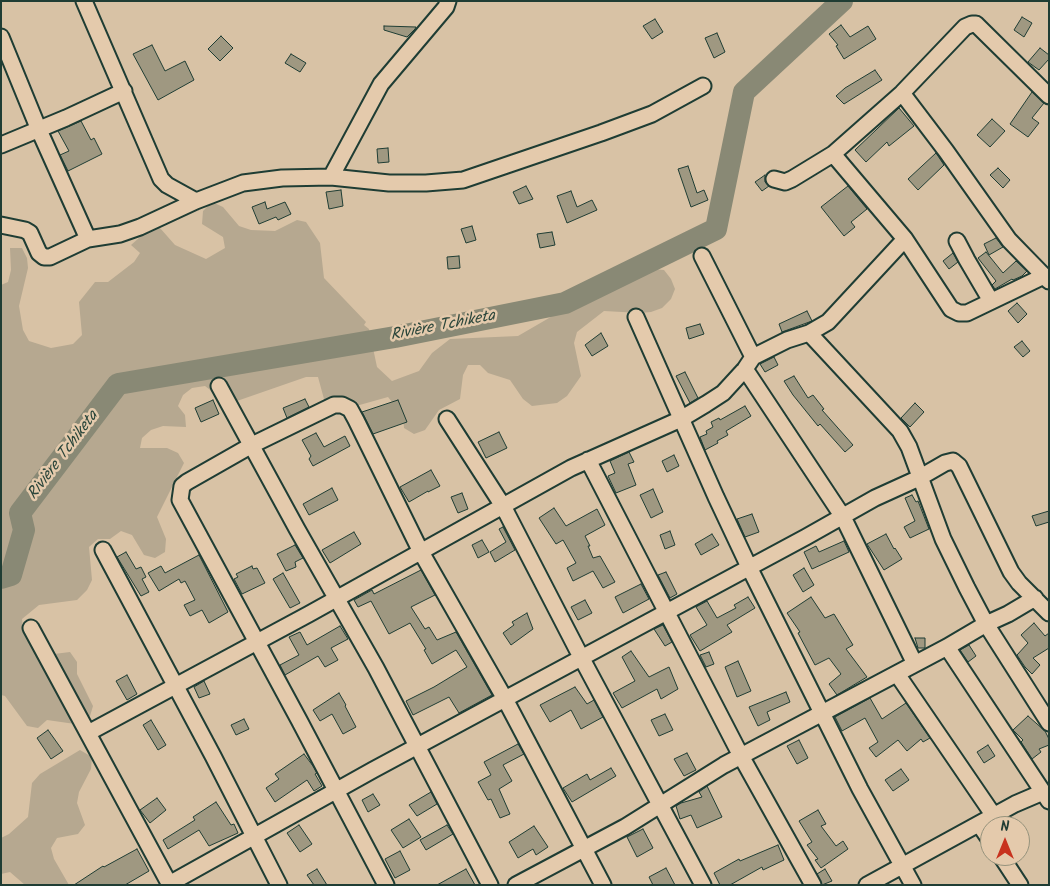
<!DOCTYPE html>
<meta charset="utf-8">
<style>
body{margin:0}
#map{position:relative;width:1050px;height:886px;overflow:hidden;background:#d8c2a5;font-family:Kalam,sans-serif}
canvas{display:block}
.frame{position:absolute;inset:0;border:2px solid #1f3d34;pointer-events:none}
.north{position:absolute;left:980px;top:816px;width:50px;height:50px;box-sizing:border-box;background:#e4caac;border:1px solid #95927c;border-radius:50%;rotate:0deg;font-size:14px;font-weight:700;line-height:20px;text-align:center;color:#1f3d34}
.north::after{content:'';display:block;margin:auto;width:18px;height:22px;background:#c8321e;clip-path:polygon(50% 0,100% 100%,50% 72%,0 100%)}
</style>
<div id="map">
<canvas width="1050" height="886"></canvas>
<div class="frame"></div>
<div class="north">N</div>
</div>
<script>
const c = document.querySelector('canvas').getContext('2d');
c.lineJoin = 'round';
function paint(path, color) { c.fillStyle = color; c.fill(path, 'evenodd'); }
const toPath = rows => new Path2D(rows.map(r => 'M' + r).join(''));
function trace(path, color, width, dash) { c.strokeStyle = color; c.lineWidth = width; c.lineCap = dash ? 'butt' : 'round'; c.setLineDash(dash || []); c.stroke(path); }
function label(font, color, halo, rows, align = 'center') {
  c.font = font + ' Kalam,sans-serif'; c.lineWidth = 5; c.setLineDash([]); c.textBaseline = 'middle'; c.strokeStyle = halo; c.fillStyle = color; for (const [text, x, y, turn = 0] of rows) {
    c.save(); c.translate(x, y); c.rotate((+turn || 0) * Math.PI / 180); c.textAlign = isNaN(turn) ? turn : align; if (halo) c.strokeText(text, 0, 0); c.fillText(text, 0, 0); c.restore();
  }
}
paint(toPath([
 [212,202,223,207,239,226,251,230,275,231,297,220,306,222,320,243,324,278,366,322,364,325,369,329,377,367,392,381,419,371,432,353,450,339,518,336,599,289,653,269,664,270,671,279,675,289,671,299,662,308,651,312,640,313,604,311,577,332,574,343,581,376,567,396,557,403,532,406,523,399,510,380,488,373,480,365,468,365,463,375,460,399,439,410,425,430,414,434,404,428,403,416,388,397,356,406,324,399,318,377,306,377,234,402,223,400,205,386,192,388,183,395,178,406,185,415,186,427,163,426,151,430,142,438,140,448,167,448,178,453,184,463,157,517,166,539,165,552,155,558,144,555,132,535,121,531,110,539,98,539,89,547,92,580,87,590,77,600,39,605,22,619,23,629,36,650,46,655,70,652,77,662,77,674,93,706,90,716,82,725,47,720,38,728,27,726,5,696,1,695,1,285,8,282,11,270,10,248,22,248,27,258,28,268,19,306,23,330,29,341,51,348,73,344,82,335,79,302,95,282,108,282,134,262,140,253,131,245,148,230,160,228,175,245,206,259,225,248,223,237,202,224,203,211],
 [80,750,92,757,91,769,79,792,77,803,85,825,78,834,57,838,51,848,54,859,69,885,25,885,10,872,1,874,1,838,9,834,28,817,32,783,40,774]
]), '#b6a890');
trace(toPath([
 [1,578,11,575,24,530,20,513,118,384,395,337,565,303,716,229,744,92,842,1]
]), '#898975', 22);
const building = toPath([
 [1022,17,1032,23,1024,37,1014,30,1022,17],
 [655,19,663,32,652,39,643,26,655,19],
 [841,25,850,37,868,26,876,39,844,59,836,46,838,45,829,34,841,25],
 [384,26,416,27,415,29,407,37,384,30,384,26],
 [717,33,725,52,714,58,705,38,717,33],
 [221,36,233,48,220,61,208,49,221,36],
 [152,45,165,71,185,61,194,80,158,100,133,54,152,45],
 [1040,48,1049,55,1049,59,1039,70,1028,62,1040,48],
 [291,54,306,63,300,72,285,63,291,54],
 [875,70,882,80,844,104,836,96,845,88,875,70],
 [1032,92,1044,103,1032,118,1039,123,1028,137,1010,124,1032,92],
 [899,108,914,126,889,146,887,142,866,162,855,150,899,108],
 [992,119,1005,131,990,147,977,135,992,119],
 [81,121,91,140,94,138,102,154,68,171,60,155,69,151,58,131,81,121],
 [388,148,389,162,378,163,377,149,388,148],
 [936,153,944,165,918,190,908,179,936,153],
 [688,166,697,193,704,190,708,200,691,207,678,169,688,166],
 [998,168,1010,180,1003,188,990,175,998,168],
 [765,175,765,182,769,186,762,191,755,182,765,175],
 [526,186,533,199,519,204,513,192,526,186],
 [848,186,867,209,851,222,855,227,844,236,821,207,848,186],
 [341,190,343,206,329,209,326,192,341,190],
 [571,191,577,207,592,200,597,210,567,223,557,196,571,191],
 [265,202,267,209,285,202,291,214,278,220,276,217,259,224,252,207,265,202],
 [472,226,476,240,466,243,461,229,472,226],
 [552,232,555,245,540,248,537,234,552,232],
 [996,238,1003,247,989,255,984,244,996,238],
 [986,252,1003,273,1016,261,1027,271,1022,276,1013,280,1012,279,995,289,992,285,996,281,978,258,986,252],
 [953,253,958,262,949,269,943,261,953,253],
 [459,256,460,268,448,269,447,257,459,256],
 [1017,303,1027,314,1018,323,1008,311,1017,303],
 [807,311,812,321,782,332,779,324,807,311],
 [700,324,704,334,689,339,686,328,700,324],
 [601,333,608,346,592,356,585,345,601,333],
 [1022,341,1030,351,1023,357,1014,347,1022,341],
 [774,357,778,365,765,372,760,364,774,357],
 [685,372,698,398,690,403,676,376,685,372],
 [794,376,808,398,813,395,824,409,822,410,853,445,845,452,820,424,818,426,793,395,784,381,794,376],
 [305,399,309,407,287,418,283,408,305,399],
 [213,400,219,414,201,422,195,408,213,400],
 [398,400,407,422,373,434,362,412,398,400],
 [915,403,924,412,910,427,901,418,915,403],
 [745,406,751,416,726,431,728,435,717,441,718,443,705,450,700,437,707,434,706,431,713,427,711,422,719,418,720,420,745,406],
 [499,432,507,448,486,458,478,442,499,432],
 [316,433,324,447,345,436,350,446,313,466,309,459,311,456,302,440,316,433],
 [629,452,634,462,628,464,636,485,616,493,608,476,615,473,610,461,629,452],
 [674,455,679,466,667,472,662,461,674,455],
 [431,470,440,486,428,492,428,491,409,502,400,487,431,470],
 [332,488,338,500,309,515,303,504,332,488],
 [653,489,663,512,651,518,640,495,653,489],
 [462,493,468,509,458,513,451,497,462,493],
 [912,495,916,502,918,501,929,529,910,538,904,527,915,521,905,498,912,495],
 [554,508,566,526,597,509,605,525,585,536,590,546,588,546,593,558,600,556,615,582,603,588,593,571,573,581,567,568,576,563,563,540,556,544,539,518,554,508],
 [1049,511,1049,522,1036,526,1032,516,1049,511],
 [752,514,759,532,745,537,737,519,752,514],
 [503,527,515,550,495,562,490,552,506,542,499,529,503,527],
 [670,531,675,545,665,549,660,535,670,531],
 [354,532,361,544,330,563,322,550,354,532],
 [712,534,719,545,701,555,695,544,712,534],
 [886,534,894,549,895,548,902,559,884,570,867,544,886,534],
 [482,540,489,552,478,558,472,545,482,540],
 [844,541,849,552,812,569,804,552,816,546,819,552,844,541],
 [295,545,303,558,295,562,296,567,286,571,277,554,295,545],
 [126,552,136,569,141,567,146,577,142,579,149,592,141,596,117,557,126,552],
 [199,555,228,612,209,623,202,610,190,616,184,605,195,600,185,581,181,583,179,579,159,591,148,573,161,566,165,573,199,555],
 [252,566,253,569,257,568,265,583,242,594,234,579,238,577,236,574,252,566],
 [804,568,814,585,803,592,793,575,804,568],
 [421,570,435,595,411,607,425,629,429,627,437,640,456,632,492,695,459,713,449,697,413,715,406,701,434,687,467,667,456,650,432,664,424,650,426,649,410,623,389,634,371,601,358,607,354,600,372,590,374,594,421,570],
 [666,572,677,594,670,598,658,575,666,572],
 [283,573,300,603,290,608,273,579,283,573],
 [641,584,649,599,623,613,615,597,641,584],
 [748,597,755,608,727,625,732,632,700,651,690,635,707,625,696,607,707,601,717,618,736,608,734,605,748,597],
 [811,597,825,618,834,614,853,645,846,649,867,677,837,695,829,684,841,674,829,658,815,665,798,633,800,632,787,613,811,597],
 [585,600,592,613,578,620,571,607,585,600],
 [527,613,533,629,511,645,503,633,514,625,512,622,527,613],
 [1034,623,1045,636,1049,633,1049,648,1033,658,1040,665,1032,674,1025,667,1017,655,1028,643,1021,635,1034,623],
 [663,625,672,642,665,646,654,629,663,625],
 [340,626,348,639,331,648,338,660,325,667,318,656,285,675,280,665,299,655,289,637,300,632,307,645,340,626],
 [915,638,925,638,925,648,918,648,915,638],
 [969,645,976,656,968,662,960,650,969,645],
 [631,651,649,677,669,667,678,689,661,699,657,689,622,708,613,693,635,681,622,657,631,651],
 [709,652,714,664,706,667,700,655,709,652],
 [738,661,751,691,737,697,725,667,738,661],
 [127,675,137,694,127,700,116,681,127,675],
 [204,681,210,694,199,698,194,687,204,681],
 [575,687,587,704,594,700,603,717,581,729,571,710,550,722,540,705,575,687],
 [786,692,790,702,767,712,770,720,758,726,749,707,786,692],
 [339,693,346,705,345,706,356,727,343,734,332,714,320,721,313,710,339,693],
 [870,698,882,719,906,703,930,738,923,742,921,739,907,751,898,740,876,757,869,748,878,742,865,718,842,731,835,717,870,698],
 [665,714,673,730,659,736,651,720,665,714],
 [1028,716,1045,731,1049,739,1049,745,1039,749,1041,752,1032,759,1021,742,1023,740,1013,730,1028,716],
 [244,719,249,729,236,735,231,725,244,719],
 [151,720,166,745,158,750,143,725,151,720],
 [48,730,63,751,51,759,37,738,48,730],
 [799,740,808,758,797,764,787,746,799,740],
 [518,744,524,754,503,765,512,781,499,789,510,814,500,818,491,799,488,800,478,782,491,775,484,762,518,744],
 [988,745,995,756,984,763,977,752,988,745],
 [687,753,696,770,684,776,674,759,687,753],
 [304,754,313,766,317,773,315,774,322,786,314,791,307,780,275,802,266,788,279,779,275,774,304,754],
 [611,768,616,776,572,802,563,788,587,774,590,780,611,768],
 [901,769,909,780,893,791,885,780,901,769],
 [707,786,722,817,697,828,691,815,680,819,676,806,681,803,702,797,699,792,707,786],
 [431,792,437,804,417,816,409,805,431,792],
 [373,794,380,805,368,812,362,800,373,794],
 [157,798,166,810,150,823,140,810,157,798],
 [216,802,231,825,234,824,238,833,209,846,199,830,168,849,163,840,195,820,193,817,216,802],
 [818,810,826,824,821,826,836,846,843,841,848,849,821,868,815,860,818,859,807,845,812,842,799,821,818,810],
 [409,819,421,837,403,848,391,830,409,819],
 [299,825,312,844,300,852,287,833,299,825],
 [447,825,453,834,426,850,420,840,447,825],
 [534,826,548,847,536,855,533,849,518,858,509,842,534,826],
 [643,829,653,848,637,857,627,837,643,829],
 [778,845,784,860,763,870,762,867,730,885,720,885,714,873,739,859,740,861,778,845],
 [137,849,149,871,125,885,74,885,103,866,104,867,137,849],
 [400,851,410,870,395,878,385,859,400,851],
 [666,868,675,885,653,885,649,877,666,868],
 [317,869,327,885,314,885,307,875,317,869],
 [466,869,475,885,437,885,466,869],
 [825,869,832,881,822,885,817,874,825,869]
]);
paint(building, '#9f9881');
trace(building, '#1f3d34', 1);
const street = toPath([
 [84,1,161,179,167,185,196,201],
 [1,37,39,130,88,239],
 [902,93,946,151,1009,240,1049,281],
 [1,145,66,118,124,91],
 [833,154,905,239,951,309,959,313,967,313,1044,276],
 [331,177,381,84,446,7,448,1],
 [774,179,785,182,792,179,833,154,902,93,965,27,972,24,976,24,980,28,1049,96],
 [1,225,25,230,30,233,39,253,44,257,50,257,88,239,120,234,140,227,196,201,243,183,282,178,331,177,389,183,426,183,463,180,601,133,652,114,703,86],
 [957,241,967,260,991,301],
 [702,256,753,357],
 [636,317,716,497,749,567,860,789,913,885],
 [809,333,900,431,909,447,943,539,967,588,986,624,1049,723],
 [745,369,843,517,915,664],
 [219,386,297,529,376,668,490,885],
 [447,419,503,506,581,657,703,885],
 [588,460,741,756,813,885],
 [103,550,213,756,279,885],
 [31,628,170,885],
 [947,647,1049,801],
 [897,674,994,816],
 [88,733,309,614,571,468,681,419,706,404,723,393,745,369,753,357,787,340,809,333,828,322,905,239],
 [979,824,990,840],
 [1001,856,1020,885],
 [169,884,373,770,806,537,875,498,919,478,945,463,953,461,959,466,1011,572,1019,583,1049,613],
 [386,885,299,720,180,500,182,486,187,482,252,445,334,405,342,405,350,409,356,420,421,552,505,699,603,885],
 [516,885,625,827,724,765,947,647,986,624,1008,614,1035,598],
 [867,885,1015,804,1043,792]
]);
trace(street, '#1f3d34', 19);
trace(street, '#e4caac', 15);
label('italic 16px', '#2a453a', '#e4caac', [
 ["Rivière Tchiketa",443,327,-11],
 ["Rivière Tchiketa",64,456,-53]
]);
</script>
